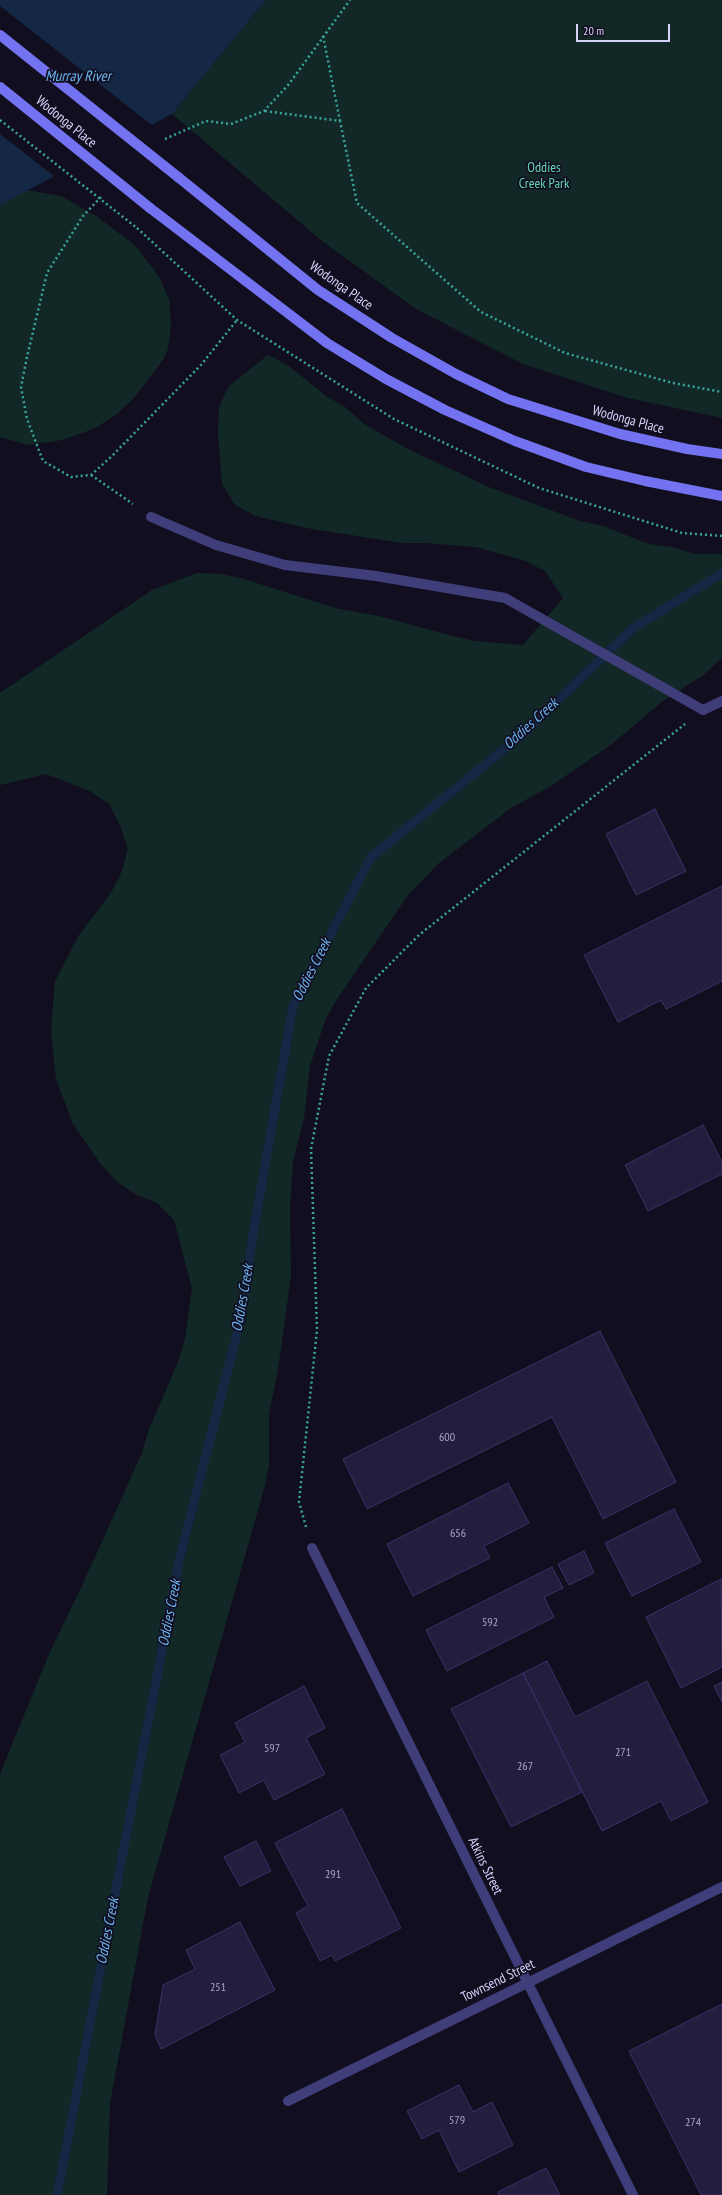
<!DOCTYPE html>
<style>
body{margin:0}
#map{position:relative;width:722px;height:2195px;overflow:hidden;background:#110f1f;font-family:"PT Sans Narrow",sans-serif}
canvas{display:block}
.scale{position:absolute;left:576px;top:24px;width:94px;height:18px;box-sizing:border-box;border:2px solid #d6d1fb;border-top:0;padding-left:5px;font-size:12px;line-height:14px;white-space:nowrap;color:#d6d1fb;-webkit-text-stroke:3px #110f1f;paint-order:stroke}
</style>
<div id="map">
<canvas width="722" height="2195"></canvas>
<div class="scale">20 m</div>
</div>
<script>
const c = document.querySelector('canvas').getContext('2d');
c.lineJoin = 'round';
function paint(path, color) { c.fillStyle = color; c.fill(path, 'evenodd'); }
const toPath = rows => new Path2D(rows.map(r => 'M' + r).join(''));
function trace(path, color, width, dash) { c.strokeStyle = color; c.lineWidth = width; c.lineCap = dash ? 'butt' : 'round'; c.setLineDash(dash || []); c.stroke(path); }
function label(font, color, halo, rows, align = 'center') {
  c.font = font + ' "PT Sans Narrow",sans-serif'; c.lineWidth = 3.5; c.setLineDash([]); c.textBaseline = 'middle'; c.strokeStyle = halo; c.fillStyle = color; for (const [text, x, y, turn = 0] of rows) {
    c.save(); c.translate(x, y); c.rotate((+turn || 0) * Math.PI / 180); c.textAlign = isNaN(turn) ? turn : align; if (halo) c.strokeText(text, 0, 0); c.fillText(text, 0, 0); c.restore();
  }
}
paint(toPath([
 [266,0,722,0,722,418,628,398,523,364,416,309,322,241,172,114],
 [26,190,61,196,96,216,136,246,159,277,169,299,171,325,168,349,163,360,134,398,117,414,97,427,85,432,62,440,28,445,0,437,0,205],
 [268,355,289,366,326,396,345,407,364,424,406,448,491,488,580,521,603,526,649,544,672,547,695,554,722,554,722,658,702,676,663,701,612,744,551,786,511,808,439,863,408,895,335,1002,325,1021,310,1066,304,1118,293,1161,290,1208,291,1276,278,1369,269,1414,269,1465,264,1489,148,1897,110,2103,107,2195,0,2195,0,1774,49,1654,81,1588,142,1453,149,1429,178,1362,185,1339,192,1288,174,1220,157,1203,135,1194,116,1181,100,1163,73,1124,56,1079,51,1031,55,981,79,935,111,893,122,871,128,849,120,825,109,804,90,791,46,774,0,785,0,693,152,590,197,573,221,574,244,579,335,608,383,617,452,636,475,641,523,645,563,598,545,571,523,560,476,547,426,543,402,543,306,528,256,516,235,505,222,484,218,434,219,407,229,386]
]), '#122827');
paint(toPath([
 [0,0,266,0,172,114,0,205]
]), '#142744');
paint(toPath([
 [0,6,153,126,55,177,0,134]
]), '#110f1f');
trace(toPath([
 [57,2195,180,1557,242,1314,254,1228,293,1006,371,857,523,734,632,629,722,573]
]), '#142744', 9);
const building = toPath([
 [655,809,686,871,636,895,606,834,655,809],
 [722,886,722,981,666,1009,661,1000,618,1022,584,955,722,886],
 [703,1125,722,1162,722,1174,648,1211,625,1165,703,1125],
 [600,1331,676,1482,603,1519,552,1417,367,1509,343,1459,600,1331],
 [508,1483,529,1523,484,1546,490,1558,413,1596,387,1544,508,1483],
 [674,1509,701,1562,632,1596,605,1543,674,1509],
 [584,1551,594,1573,569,1585,558,1564,584,1551],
 [552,1567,563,1588,544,1597,554,1617,447,1671,426,1630,552,1567],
 [721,1579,722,1667,681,1688,646,1617,721,1579],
 [547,1661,575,1717,647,1681,708,1802,671,1821,661,1801,602,1831,523,1673,547,1661],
 [523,1673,582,1792,511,1827,451,1709,523,1673],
 [722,1682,722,1702,714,1686,722,1682],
 [304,1686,325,1728,306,1738,325,1774,274,1800,264,1780,239,1793,220,1755,245,1742,235,1723,304,1686],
 [342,1809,401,1928,335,1961,332,1955,320,1961,296,1913,308,1906,275,1843,342,1809],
 [256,1841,271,1871,240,1886,224,1857,256,1841],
 [240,1922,275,1990,161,2049,155,2035,163,1985,195,1969,186,1950,240,1922],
 [722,2004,722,2195,701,2195,629,2051,722,2004],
 [459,2085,473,2112,492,2102,513,2145,459,2172,439,2130,422,2139,407,2111,459,2085],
 [546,2168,560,2195,499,2195,498,2192,546,2168]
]);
paint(building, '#231d3e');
trace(building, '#3b3168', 1);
trace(toPath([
 [323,36,340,121],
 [265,111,340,121,357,203,481,312,565,353,673,383,722,392],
 [165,139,206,121,231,124,264,111,289,84,350,0],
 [101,197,83,216,47,273,27,357,21,387,27,419,43,461,71,477,91,475,112,456,201,365,237,320],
 [137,228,237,320,394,419,539,488,682,533,722,536],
 [91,475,133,504],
 [306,1527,299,1502,317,1330,311,1149,329,1056,366,988,419,935,685,724]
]), '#39a69e', 2.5, [2, 3]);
trace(toPath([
 [151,517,216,545,285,565,376,576,505,598,703,710]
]), '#403e7a', 10);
trace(toPath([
 [703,710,722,701],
 [312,1548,633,2195],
 [288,2101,722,1887]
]), '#403e7a', 10);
trace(toPath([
 [178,177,318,290,392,338,456,374,508,399,620,434,687,449,722,454],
 [150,208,327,343,386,379,445,410,515,441,586,467,645,481,722,496]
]), '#7372f1', 10);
trace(toPath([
 [0,120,137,228]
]), '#39a69e', 2.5, [2, 3]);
trace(toPath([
 [0,35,178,177],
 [0,87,150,208]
]), '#7372f1', 10);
label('12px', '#a9a4cc', null, [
 ["600",447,1438],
 ["656",458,1534],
 ["592",490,1623],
 ["597",272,1749],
 ["271",623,1753],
 ["267",525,1767],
 ["291",333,1875],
 ["251",218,1988],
 ["579",457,2121],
 ["274",693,2123]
]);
label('14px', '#d6d1fb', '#110f1f', [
 ["Wodonga Place",66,122,39],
 ["Wodonga Place",341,286,35],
 ["Wodonga Place",628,420,15],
 ["Atkins Street",485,1866,64],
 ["Townsend Street",498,1981,-26]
]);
label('14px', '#65d3b6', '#110f1f', [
 ["Oddies",544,168],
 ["Creek Park",544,184]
]);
label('italic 15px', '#6ab4f0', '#110f1f', [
 ["Murray River",78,77],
 ["Oddies Creek",531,724,-42],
 ["Oddies Creek",312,970,-63],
 ["Oddies Creek",243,1298,-80],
 ["Oddies Creek",170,1613,-79],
 ["Oddies Creek",108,1931,-79]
]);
</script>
